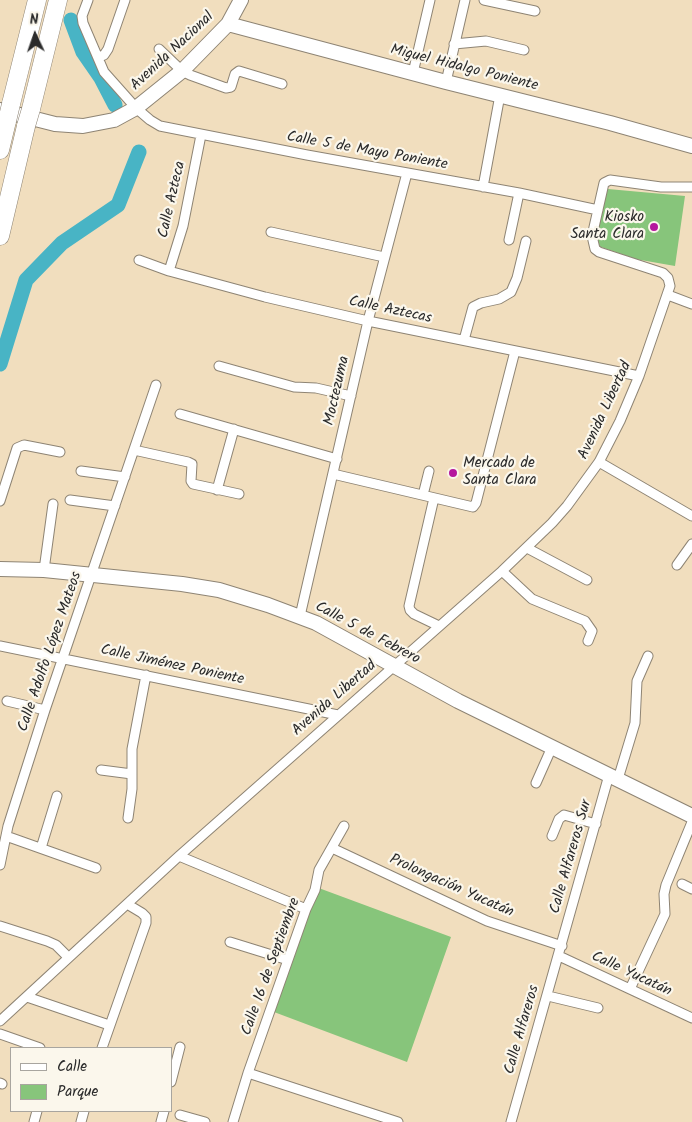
<!DOCTYPE html>
<meta charset="utf-8">
<style>
body{margin:0}
#map{position:relative;width:692px;height:1122px;overflow:hidden;background:#f1debe;font-family:Kalam,sans-serif}
canvas{display:block}
.legend{position:absolute;left:10px;top:1047px;width:162px;height:65px;box-sizing:border-box;background:#fbf7ec;border:1px solid #a8a59f;margin:0;padding:6px 9px;list-style:none;font-size:15px;color:#2b2b2b}
.legend li{display:flex;align-items:center;gap:10px;height:25px}
.legend b{width:25px;border:1px solid #a8a59f}
.north{position:absolute;left:10px;top:10px;width:50px;height:50px;-webkit-text-stroke:4px #fbf7ec;paint-order:stroke;rotate:357deg;font-size:14px;font-weight:700;line-height:20px;text-align:center;color:#2b2b2b}
.north::after{content:'';display:block;margin:auto;width:18px;height:22px;background:#2b2b2b;clip-path:polygon(50% 0,100% 100%,50% 72%,0 100%)}
</style>
<div id="map">
<canvas width="692" height="1122"></canvas>
<ul class="legend">
<li><b style="height:6px;background:#fff"></b>Calle</li>
<li><b style="height:14px;background:#87c57b"></b>Parque</li>
</ul>
<div class="north">N</div>
</div>
<script>
const c = document.querySelector('canvas').getContext('2d');
c.lineJoin = 'round';
function paint(path, color) { c.fillStyle = color; c.fill(path, 'evenodd'); }
const toPath = rows => new Path2D(rows.map(r => 'M' + r).join(''));
function trace(path, color, width, dash) { c.strokeStyle = color; c.lineWidth = width; c.lineCap = dash ? 'butt' : 'round'; c.setLineDash(dash || []); c.stroke(path); }
function label(font, color, halo, rows, align = 'center') {
  c.font = font + ' Kalam,sans-serif'; c.lineWidth = 4.5; c.setLineDash([]); c.textBaseline = 'middle'; c.strokeStyle = halo; c.fillStyle = color; for (const [text, x, y, turn = 0] of rows) {
    c.save(); c.translate(x, y); c.rotate((+turn || 0) * Math.PI / 180); c.textAlign = isNaN(turn) ? turn : align; if (halo) c.strokeText(text, 0, 0); c.fillText(text, 0, 0); c.restore();
  }
}
paint(toPath([
 [608,189,685,196,675,266,635,259,601,247,597,244,596,240,606,191],
 [316,887,451,937,407,1062,274,1012]
]), '#87c57b');
trace(toPath([
 [71,20,83,52,101,78,115,105],
 [0,364,26,280,62,243,118,205,139,152]
]), '#48b4c5', 15);
const street = toPath([
 [88,0,82,16,83,23,104,72,136,108,150,120,160,126,307,155,519,193,598,210],
 [484,0,535,11],
 [454,44,486,41,524,50],
 [159,49,182,71,190,75,226,88,231,87,235,74,239,71,282,84],
 [99,57,104,55,108,49,125,0],
 [413,73,430,0],
 [446,82,465,0],
 [483,187,500,95],
 [271,232,384,257],
 [509,240,519,193],
 [139,260,169,271,265,297,368,321,639,376],
 [169,271,183,226,201,135],
 [668,295,692,304],
 [464,340,473,307,481,303,499,299,511,292,517,278,526,241],
 [219,366,294,387,316,388,351,396],
 [180,414,337,459],
 [134,450,188,462,192,464,191,481,193,484,239,494],
 [599,462,692,516],
 [81,471,125,477],
 [333,474,473,507,476,503,515,351],
 [217,490,234,429],
 [423,495,429,471],
 [434,498,409,606,410,610,414,614,439,626],
 [70,500,115,506],
 [0,501,17,448,24,445,60,452],
 [527,548,587,580],
 [677,565,692,544],
 [44,570,53,504],
 [502,571,532,599,585,621,592,631,588,641],
 [300,616,368,321,407,173],
 [0,646,338,715],
 [7,701,45,710],
 [101,770,132,774],
 [618,779,635,723,637,681,648,656],
 [536,783,552,747],
 [128,818,132,789,132,749,146,675],
 [6,836,96,868],
 [552,836,559,819,564,815,596,824],
 [41,848,57,796],
 [332,848,487,921,562,946],
 [179,856,306,909],
 [0,865,8,826,45,710,156,385],
 [682,884,692,889],
 [0,926,47,941,56,945,68,957],
 [230,942,288,960],
 [559,956,692,1018],
 [630,989,665,914,664,894,666,885,692,822],
 [548,996,598,1008],
 [27,997,109,1025],
 [0,1021,179,856,502,571,552,523,567,506,599,462,620,421,639,376,670,286,668,278,663,273,599,252,595,249,592,236,604,183,610,180,661,187,692,187],
 [0,1034,40,1048],
 [102,1048,146,923,146,917,142,913,127,904],
 [248,1073,398,1122],
 [171,1082,180,1047],
 [0,1083,2,1084],
 [180,1115,205,1122],
 [34,1122,37,1111],
 [81,1122,84,1111],
 [161,1122,164,1111],
 [233,1122,248,1073,306,909,315,890,319,870,344,826],
 [511,1122,609,775]
]);
const secondary = toPath([
 [228,24,446,82,610,123,692,146],
 [0,110,55,124,83,126,114,120,136,108,182,71,228,24,241,0],
 [0,569,44,570,182,584,219,590,268,605,316,623,458,701,692,816]
]);
const highway = toPath([
 [11,104,37,0],
 [31,109,58,0],
 [0,150,7,121],
 [0,236,26,126]
]);
trace(street, '#8e8474', 11);
trace(secondary, '#8e8474', 16);
trace(highway, '#8e8474', 19);
trace(street, '#fff', 9);
trace(secondary, '#fff', 14);
trace(highway, '#fff', 18);
const highwayBridge = toPath([
 [7,121,11,104],
 [26,126,31,109]
]);
trace(highwayBridge, '#8e8474', 19, []);
trace(highwayBridge, '#fff', 18);
for (const [x, y, r, color] of [
 [654,227,5,"#b5179e"],
 [453,473,5,"#b5179e"]
]) { const dot = new Path2D(); dot.arc(x, y, r, 0, 2 * Math.PI); c.fillStyle = color; c.fill(dot); trace(dot, '#fbf7ec', 2); }
label('15px', '#2b2b2b', '#fbf7ec', [
 ["Avenida Nacional",173,52,-43],
 ["Miguel Hidalgo Poniente",464,69,14],
 ["Calle 5 de Mayo Poniente",367,152,10],
 ["Calle Azteca",173,200,-77],
 ["Calle Aztecas",390,311,12],
 ["Moctezuma",338,391,-77],
 ["Avenida Libertad",606,411,-65],
 ["Calle 5 de Febrero",367,634,28],
 ["Calle Adolfo López Mateos",51,652,-71],
 ["Calle Jiménez Poniente",172,666,12],
 ["Avenida Libertad",335,699,-41],
 ["Calle Alfareros Sur",572,857,-74],
 ["Prolongación Yucatán",451,887,24],
 ["Calle 16 de Septiembre",272,967,-70],
 ["Calle Yucatán",631,975,25],
 ["Calle Alfareros",523,1030,-74]
]);
label('15px', '#2b2b2b', '#fbf7ec', [
 ["Kiosko",644,218],
 ["Santa Clara",644,235],
 ["Mercado de",463,464,"left"],
 ["Santa Clara",463,481,"left"]
], 'right');
</script>
